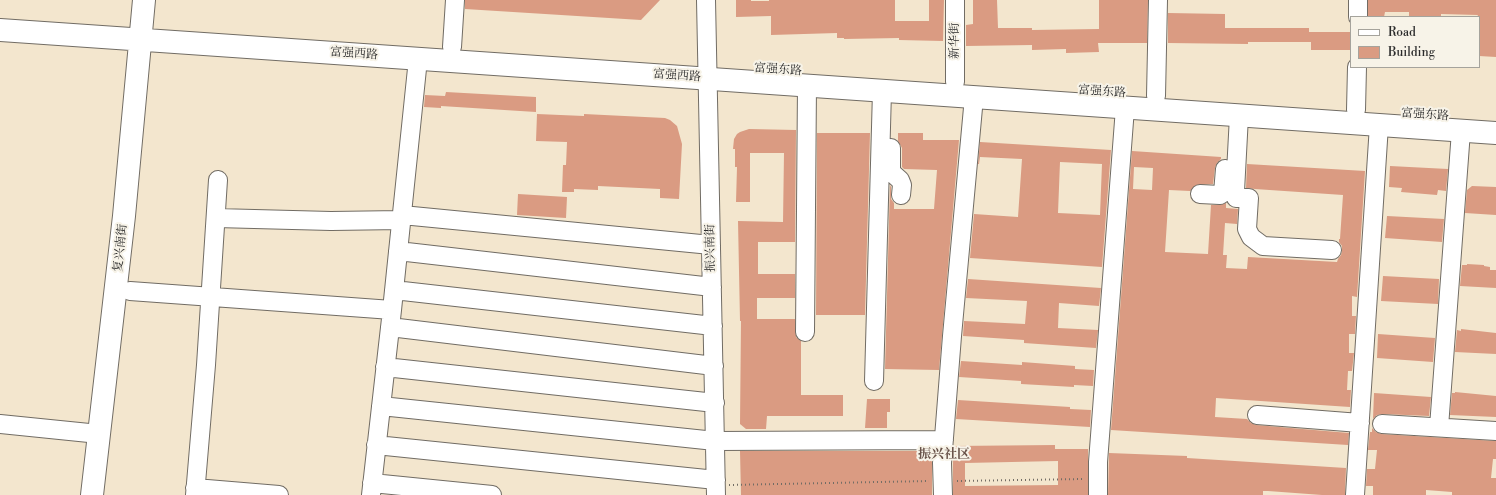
<!DOCTYPE html>
<meta charset="utf-8">
<style>
body{margin:0}
#map{position:relative;width:1496px;height:495px;overflow:hidden;background:#f3e6ce;font-family:"Libre Bodoni",serif}
canvas{display:block}
.legend{position:absolute;left:1350px;top:16px;width:130px;height:52px;box-sizing:border-box;background:#f7f3e8;border:1px solid #a5a39c;margin:0;padding:5px 7px;list-style:none;font-size:12px;color:#2b2b2b}
.legend li{display:flex;align-items:center;gap:8px;height:20px}
.legend b{width:20px;border:1px solid #a5a39c}
</style>
<div id="map">
<canvas width="1496" height="495"></canvas>
<ul class="legend">
<li><b style="height:5px;background:#fff"></b>Road</li>
<li><b style="height:11px;background:#da9b82"></b>Building</li>
</ul>
</div>
<script>
const c = document.querySelector('canvas').getContext('2d');
c.lineJoin = 'round';
function paint(path, color) { c.fillStyle = color; c.fill(path, 'evenodd'); }
const toPath = rows => new Path2D(rows.map(r => 'M' + r).join(''));
function trace(path, color, width, dash) { c.strokeStyle = color; c.lineWidth = width; c.lineCap = dash ? 'butt' : 'round'; c.setLineDash(dash || []); c.stroke(path); }
function label(font, color, halo, rows, align = 'center') {
  c.font = font + ' "Libre Bodoni","Noto Serif SC",serif'; c.lineWidth = 4; c.setLineDash([]); c.textBaseline = 'middle'; c.strokeStyle = halo; c.fillStyle = color; for (const [text, x, y, turn = 0] of rows) {
    c.save(); c.translate(x, y); c.rotate((+turn || 0) * Math.PI / 180); c.textAlign = isNaN(turn) ? turn : align; if (halo) c.strokeText(text, 0, 0); c.fillText(text, 0, 0); c.restore();
  }
}
paint(toPath([
 [465,0,660,0,641,20,465,9],
 [736,0,751,0,751,1,769,1,769,0,895,0,895,21,929,21,929,0,944,0,943,41,899,40,899,38,844,39,844,38,837,38,837,33,771,35,771,16,736,17],
 [973,0,997,0,998,28,1032,28,1032,30,1099,29,1099,0,1148,0,1147,43,1098,43,1099,52,1066,53,1066,49,1032,50,1032,45,966,46,966,25,973,24],
 [1368,0,1496,0,1496,57,1479,56,1479,17,1477,17,1478,15,1441,14,1441,17,1409,17,1409,12,1385,12,1384,17,1368,17],
 [1168,13,1225,14,1225,28,1309,28,1309,32,1351,32,1351,50,1311,50,1311,42,1248,42,1248,44,1168,43],
 [446,92,536,97,536,112,441,106,441,108,424,107,425,95,445,96],
 [537,114,584,116,584,114,665,118,670,120,677,126,682,144,679,199,660,198,660,189,598,186,598,190,574,189,574,192,562,192,563,165,566,165,567,142,536,141],
 [749,129,796,130,795,242,758,242,758,274,795,274,795,298,757,298,757,319,795,319,796,337,801,341,801,395,843,395,843,416,767,416,766,429,746,429,740,424,741,321,740,321,738,221,783,222,784,153,750,153,750,202,736,202,737,167,735,167,735,149,733,149,734,139,737,134,740,132],
 [817,133,870,133,865,315,816,315],
 [898,133,923,133,923,140,959,140,939,370,885,369,890,185,891,187,891,199,894,203,894,209,934,209,937,170,904,169,902,167,902,148,898,141],
 [980,142,1111,150,1102,267,970,258,974,214,1018,217,1022,159,980,157,979,164,978,164],
 [1060,162,1102,164,1100,215,1058,213],
 [1132,151,1221,157,1221,159,1217,163,1215,168,1213,184,1196,185,1190,191,1169,190,1165,252,1208,254,1211,205,1219,205,1226,203,1226,208,1238,209,1237,224,1225,223,1223,255,1227,255,1226,268,1247,269,1248,257,1337,262,1338,259,1341,255,1342,251,1342,246,1339,242,1339,239,1340,239,1343,195,1255,189,1246,188,1247,164,1365,171,1357,297,1352,296,1352,316,1356,316,1355,334,1349,334,1349,353,1354,353,1352,371,1348,371,1347,390,1351,390,1350,407,1216,398,1215,417,1247,419,1251,423,1256,425,1349,433,1348,445,1111,430],
 [1134,167,1153,168,1152,190,1133,189],
 [1390,166,1448,169,1446,191,1438,190,1437,195,1401,192,1402,188,1389,187],
 [1472,186,1496,187,1496,215,1465,213,1467,190],
 [518,194,567,197,566,218,517,215],
 [1387,216,1444,219,1442,242,1385,238],
 [1467,264,1484,265,1484,266,1490,267,1490,270,1496,270,1496,288,1460,286,1462,265,1467,265],
 [1383,276,1439,279,1438,304,1381,301],
 [968,279,1101,288,1099,306,1059,303,1058,328,1098,330,1096,348,1024,343,1024,340,963,336,964,321,1025,324,1027,301,966,298],
 [1461,329,1496,333,1496,354,1455,352,1457,330,1461,331],
 [1378,334,1435,338,1433,362,1377,358],
 [961,361,1022,365,1022,362,1075,366,1075,369,1094,370,1093,386,1074,385,1074,387,1021,384,1021,381,959,377],
 [1455,392,1496,396,1496,417,1450,415,1452,393,1455,393],
 [1374,393,1431,397,1429,416,1383,414,1377,415,1373,419],
 [867,399,890,399,890,412,887,412,887,428,865,428],
 [958,400,1070,407,1070,409,1091,410,1090,427,956,419],
 [1372,428,1376,432,1381,434,1496,441,1496,459,1493,459,1491,478,1496,478,1496,495,1452,495,1452,492,1426,490,1426,495,1373,495,1373,486,1366,486,1367,469,1375,469,1377,450,1368,450,1370,432,1372,432],
 [1055,445,1055,449,1088,449,1088,495,953,495,953,463,954,446],
 [1058,461,1058,485,965,486,965,463],
 [740,451,932,451,932,495,741,495],
 [1109,453,1187,456,1187,458,1346,468,1345,495,1322,495,1268,491,1263,491,1263,495,1108,495]
]), '#da9b82');
const minor = toPath([
 [706,0,716,495],
 [1358,17,1358,0],
 [452,47,455,0],
 [955,82,955,0],
 [1156,96,1158,0],
 [1356,110,1357,67],
 [1239,116,1235,191,1236,198,1249,198,1247,229,1251,237,1263,246,1332,250],
 [891,148,891,172,900,180,902,185,901,195],
 [1200,194,1220,195,1223,193,1225,169],
 [402,215,711,245],
 [216,218,331,221,401,220],
 [398,251,712,287],
 [394,290,713,326],
 [130,291,392,310],
 [390,327,714,366],
 [805,332,807,85],
 [385,367,715,403],
 [874,381,882,91],
 [381,406,715,441,944,440],
 [1257,415,1360,423],
 [0,424,99,434],
 [1382,424,1496,431],
 [1439,427,1461,131],
 [376,445,716,480],
 [372,483,492,495],
 [195,488,279,495],
 [195,495,206,365,218,180],
 [371,495,392,310,418,59],
 [943,495,942,463,952,336,974,97],
 [1098,495,1098,462,1125,108],
 [1355,495,1379,125]
]);
const major = toPath([
 [0,30,1496,133],
 [92,495,124,216,144,0]
]);
trace(minor, '#716c64', 20);
trace(major, '#716c64', 24);
trace(toPath([
 [957,481,1083,479],
 [729,485,929,481]
]), '#716c64', 2, [1, 3]);
trace(minor, '#fff', 18);
trace(major, '#fff', 22);
label('12px', '#2b2b2b', '#f7f3e8', [
 ["新华街",955,41,-90],
 ["富强西路",354,54,4],
 ["富强东路",778,70,4],
 ["富强西路",677,76,4],
 ["富强东路",1102,92,4],
 ["富强东路",1425,115,4],
 ["复兴南街",121,248,-84],
 ["振兴南街",711,248,-91]
]);
label('bold 13px', '#685249', '#f7f3e8', [
 ["振兴社区",944,455]
]);
</script>
